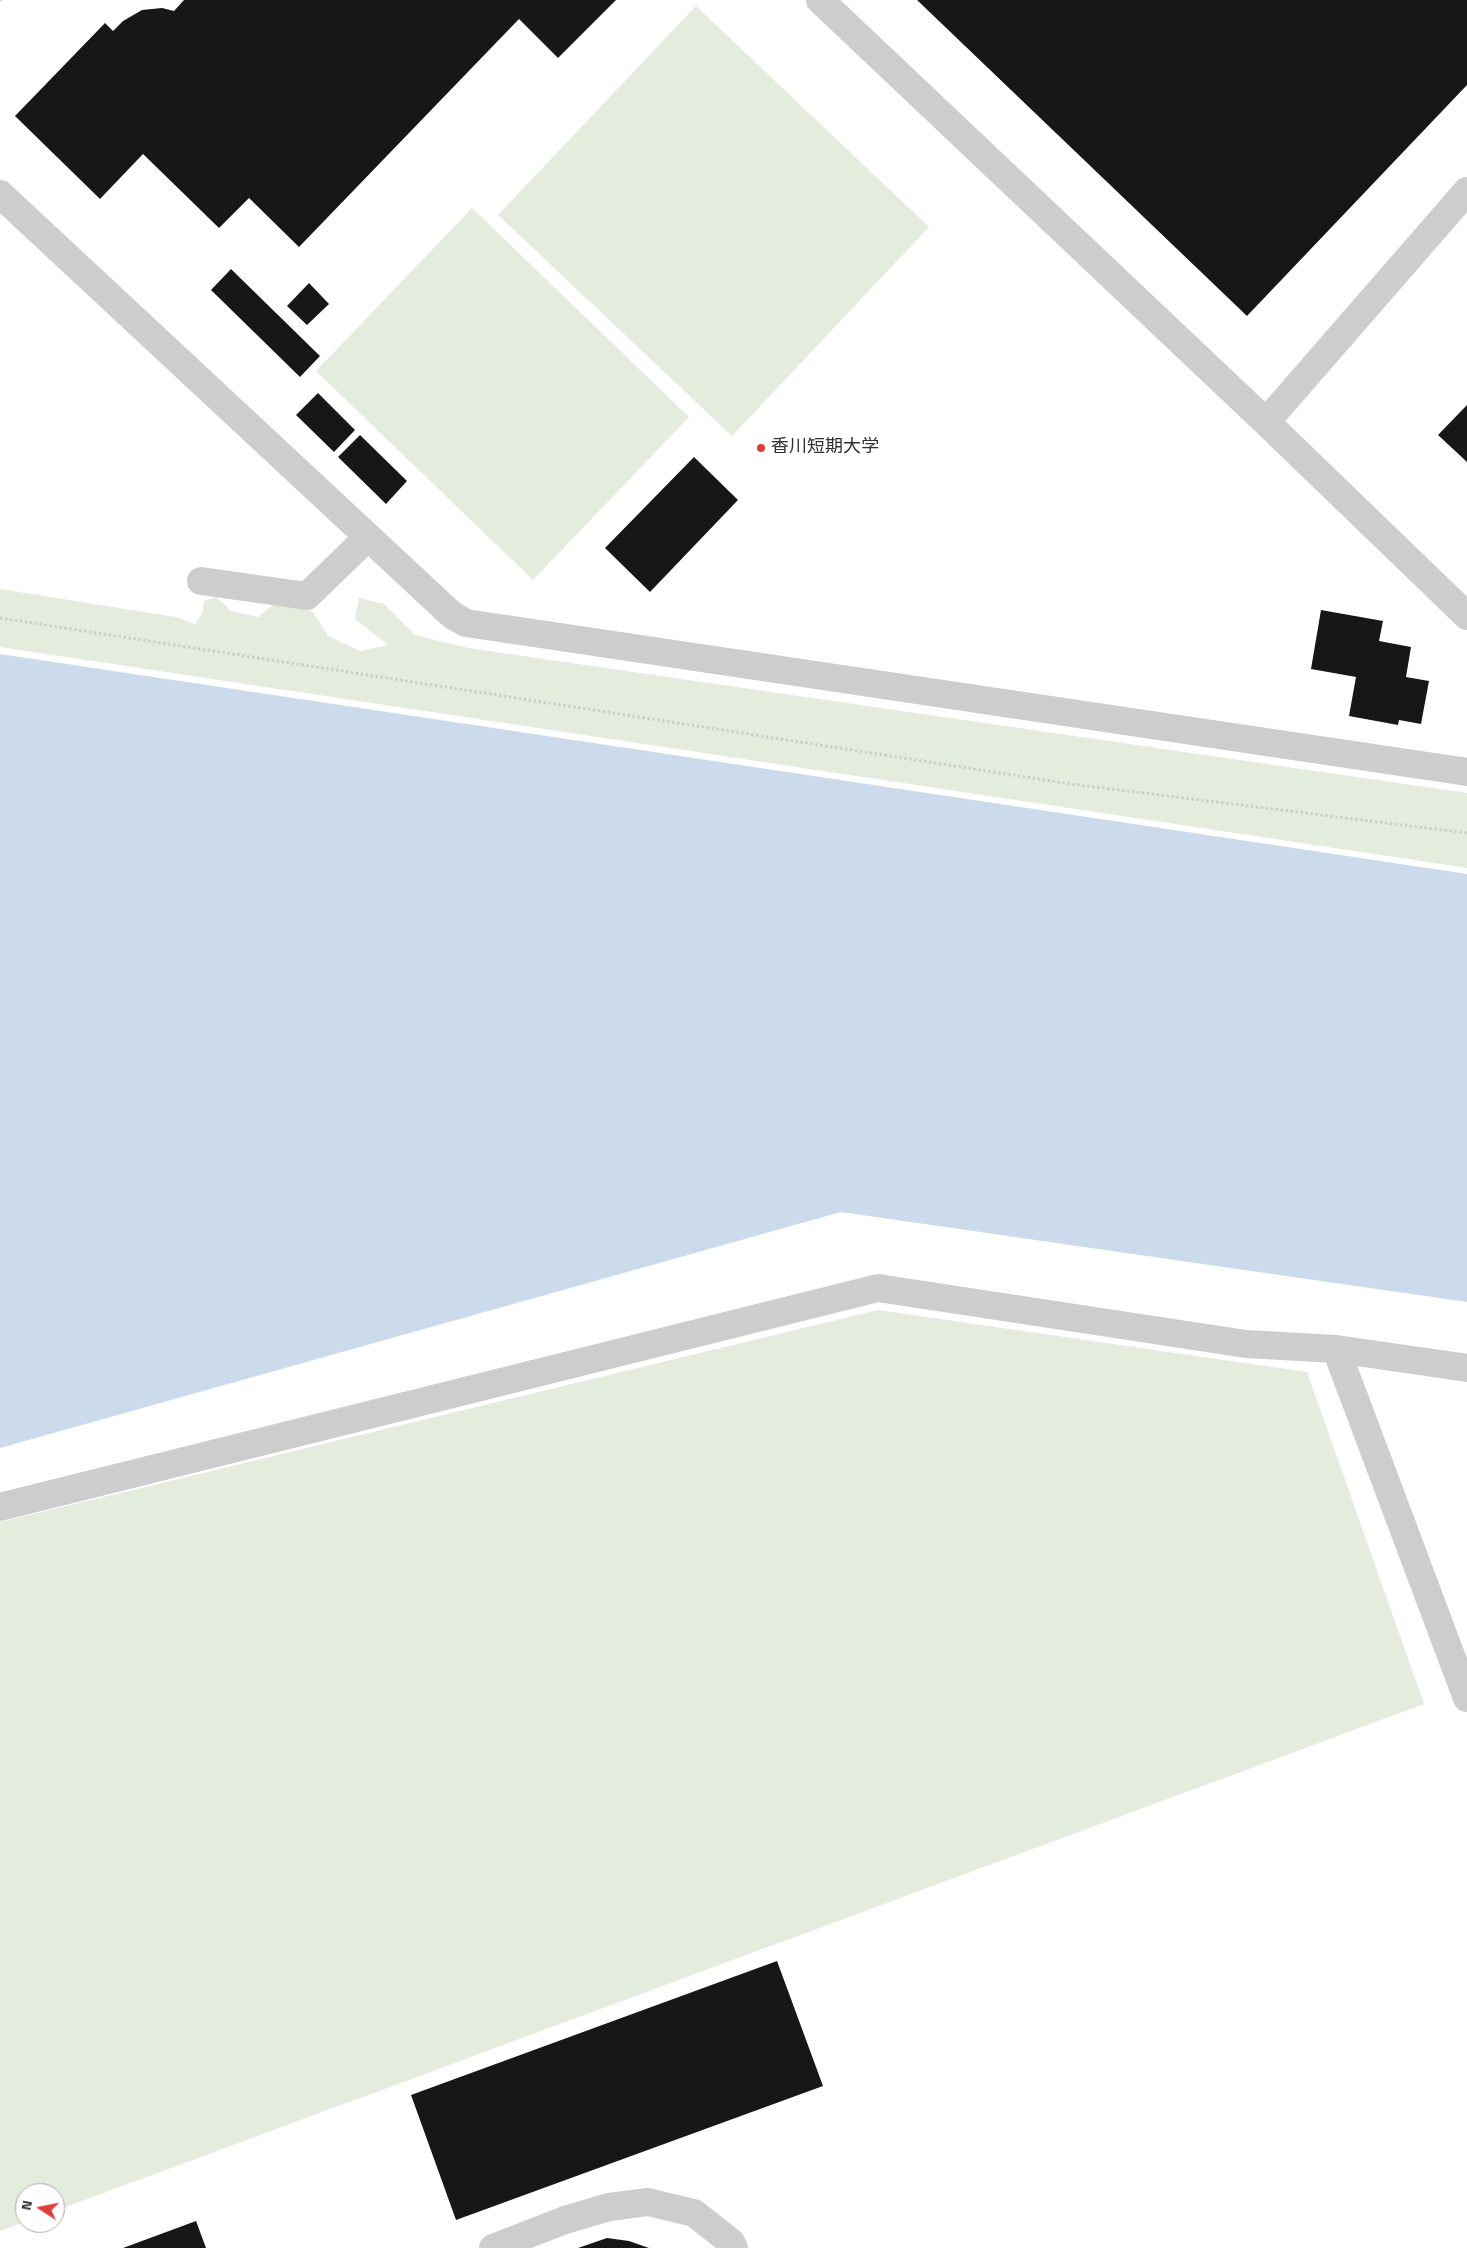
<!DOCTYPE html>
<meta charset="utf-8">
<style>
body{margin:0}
#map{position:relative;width:1467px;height:2248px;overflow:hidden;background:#fff;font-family:"Titillium Web",sans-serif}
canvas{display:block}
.north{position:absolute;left:15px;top:2183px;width:50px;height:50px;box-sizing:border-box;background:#fff;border:1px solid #acacac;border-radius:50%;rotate:281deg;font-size:14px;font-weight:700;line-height:20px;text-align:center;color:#303030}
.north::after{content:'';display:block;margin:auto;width:18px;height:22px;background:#de3f3a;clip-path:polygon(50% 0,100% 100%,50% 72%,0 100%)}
</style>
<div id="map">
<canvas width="1467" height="2248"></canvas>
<div class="north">N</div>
</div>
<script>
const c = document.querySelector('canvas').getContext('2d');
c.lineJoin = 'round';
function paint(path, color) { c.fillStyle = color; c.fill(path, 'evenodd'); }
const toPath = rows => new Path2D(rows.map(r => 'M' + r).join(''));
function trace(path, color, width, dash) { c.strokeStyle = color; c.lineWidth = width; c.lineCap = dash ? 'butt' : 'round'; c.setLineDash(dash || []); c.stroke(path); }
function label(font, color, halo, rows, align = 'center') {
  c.font = font + ' "Titillium Web","Noto Sans JP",sans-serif'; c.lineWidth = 5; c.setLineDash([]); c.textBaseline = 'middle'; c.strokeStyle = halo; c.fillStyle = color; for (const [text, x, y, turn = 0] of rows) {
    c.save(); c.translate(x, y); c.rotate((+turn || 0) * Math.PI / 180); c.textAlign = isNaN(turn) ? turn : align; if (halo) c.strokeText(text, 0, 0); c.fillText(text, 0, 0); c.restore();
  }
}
paint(toPath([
 [696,6,929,227,732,436,498,215],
 [472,208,689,417,533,580,316,371],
 [0,589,176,617,195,624,202,614,204,601,216,597,231,611,258,617,274,604,292,606,313,612,328,636,360,651,388,645,355,619,359,598,384,604,415,635,468,648,1467,793,1467,868,0,647],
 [878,1310,1307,1372,1424,1704,55,2211,55,2193,25,2193,25,2222,0,2231,0,1522]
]), '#e4ecde');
paint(toPath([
 [0,654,1467,874,1467,1302,841,1212,0,1448]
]), '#cbdbeb');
paint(toPath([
 [184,0,616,0,558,58,519,19,299,247,249,198,219,228,143,154,100,199,15,116,105,23,113,31,123,21,142,10,162,8,174,11],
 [917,0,1467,0,1467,85,1247,316],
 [231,269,320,356,300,377,211,290],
 [309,283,329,304,307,325,287,306],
 [318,393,355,430,334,452,296,415],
 [1467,405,1467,462,1438,435],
 [360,435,407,481,386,504,338,457],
 [694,457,738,500,650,592,605,548],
 [1321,610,1383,621,1379,641,1411,647,1406,677,1429,681,1421,724,1399,720,1398,725,1349,716,1356,677,1311,669],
 [777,1961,823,2086,456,2220,411,2095],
 [196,2221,206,2248,123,2248],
 [607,2238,629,2241,649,2248,578,2248]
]), '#171717');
trace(toPath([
 [0,1,1,0],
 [0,618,1071,784,1467,833]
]), '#cdcdcd', 3, [2.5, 2.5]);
trace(toPath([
 [820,0,1266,422,1467,616],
 [0,194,452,615,466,623,1467,772],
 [1266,422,1467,191],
 [201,581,307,596,368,537],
 [1336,1349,1467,1698],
 [0,1507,878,1288,1246,1344,1336,1349,1467,1368],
 [493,2248,565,2220,609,2207,648,2202,694,2213,731,2242,734,2248]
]), '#cdcdcd', 28);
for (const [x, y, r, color] of [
 [761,448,5,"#de3f3a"]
]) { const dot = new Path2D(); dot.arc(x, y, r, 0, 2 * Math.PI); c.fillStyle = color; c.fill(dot); trace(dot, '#fff', 2); }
label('18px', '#303030', '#fff', [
 ["香川短期大学",771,448]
], 'left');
</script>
